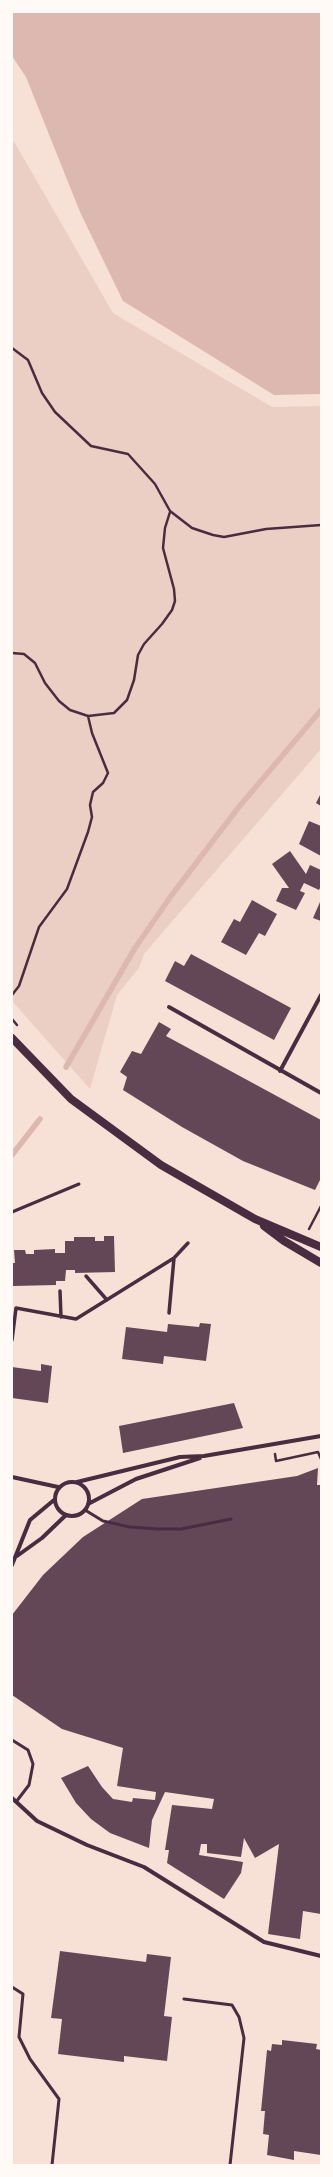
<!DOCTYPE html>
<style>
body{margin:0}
#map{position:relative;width:333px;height:2177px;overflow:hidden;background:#f7e1d7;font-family:Karla,sans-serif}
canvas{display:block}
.frame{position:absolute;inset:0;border:13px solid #fffaf5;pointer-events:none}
</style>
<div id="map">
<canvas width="333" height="2177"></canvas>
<div class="frame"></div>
</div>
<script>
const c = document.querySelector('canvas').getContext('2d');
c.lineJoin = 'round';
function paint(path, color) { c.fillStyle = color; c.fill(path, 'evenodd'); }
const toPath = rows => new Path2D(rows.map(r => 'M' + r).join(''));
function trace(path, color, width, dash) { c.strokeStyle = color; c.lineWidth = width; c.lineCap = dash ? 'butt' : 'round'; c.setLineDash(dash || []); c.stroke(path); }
paint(toPath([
 [12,138,113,313,272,407,321,406,321,749,144,954,139,968,117,995,90,1089,12,1001]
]), '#ebcfc5');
paint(toPath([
 [12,12,321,12,321,394,274,395,123,301,80,212,26,77,12,56]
]), '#dcb8b0');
trace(toPath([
 [66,1067,135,948,171,896,238,808,321,710],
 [12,1155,40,1119]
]), '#dcb8b0', 5.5);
paint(toPath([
 [321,793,321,806,316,803],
 [309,821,321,826,321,856,299,844],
 [290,851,306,874,310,865,321,870,321,886,319,890,304,883,300,891,305,893,296,910,276,901,282,888,289,888,272,864],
 [252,900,277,914,265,936,259,933,246,955,221,942,234,919,240,922],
 [320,902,321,903,321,921,313,918],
 [191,954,291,1008,274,1040,165,981,175,961,184,966],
 [159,1022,171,1029,166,1036,321,1120,321,1178,315,1190,243,1161,182,1127,123,1090,127,1077,120,1072,132,1051,141,1054],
 [104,1236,114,1236,115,1272,75,1273,75,1270,66,1270,65,1281,56,1281,56,1285,13,1286,12,1263,15,1263,14,1250,25,1250,26,1254,34,1254,34,1250,55,1249,55,1253,65,1253,65,1241,74,1241,74,1237,95,1237,95,1241,104,1241],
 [200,1323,211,1324,206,1361,164,1356,163,1364,122,1359,126,1327,167,1332,168,1324,199,1327],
 [41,1364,52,1366,48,1403,12,1398,12,1367,41,1371],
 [234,1403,243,1428,123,1453,119,1426],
 [318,1468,317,1485,321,1485,321,1914,303,1911,300,1939,268,1934,279,1844,255,1858,244,1838,241,1857,207,1853,207,1844,201,1844,199,1855,243,1862,241,1873,224,1899,167,1863,169,1850,165,1850,172,1805,212,1809,214,1799,165,1792,152,1820,149,1848,110,1833,91,1819,76,1803,61,1778,88,1766,102,1787,113,1799,132,1802,133,1798,155,1800,156,1792,117,1786,123,1748,62,1729,12,1695,12,1615,43,1575,83,1537,142,1499,297,1476],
 [60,1951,146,1962,147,1954,171,1957,164,2016,172,2017,167,2061,124,2056,124,2062,58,2054,62,2019,51,2018],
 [282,2040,317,2044,316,2049,321,2050,321,2155,294,2151,294,2160,267,2155,269,2135,263,2134,265,2111,261,2111,267,2050,271,2051,272,2044,282,2045]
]), '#644757');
trace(toPath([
 [12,348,28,360,42,393,55,412,91,446,128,454,155,484,170,511,192,528,213,535,224,537,266,529,321,525],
 [12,653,24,654,35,663,45,683,59,701,70,710,88,716,114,713,127,700,134,680,138,655,144,644,162,624,172,610,175,601,174,589,163,548,165,528,170,512],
 [12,995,19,986,39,927,67,889,88,832,92,817,90,805,93,792,103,783,108,773,92,733,88,716],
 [12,1019,17,1025],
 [309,1229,321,1206],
 [275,1454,276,1461,318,1452,321,1459]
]), '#4a2c40', 2.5);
trace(toPath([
 [12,1212,79,1184],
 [85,1510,103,1521,130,1527,158,1529,181,1529,231,1519],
 [12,1740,28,1750,33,1764,29,1785,16,1802],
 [12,1987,23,1994,19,2037,30,2059,59,2099,52,2165],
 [184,1999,232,2005,239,2017,244,2038,230,2165]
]), '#4a2c40', 3);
trace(toPath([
 [86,1276,107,1300],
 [60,1291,61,1317],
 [169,1313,174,1258],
 [12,1340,16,1308,76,1319,174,1258,188,1243]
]), '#4a2c40', 3.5);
trace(toPath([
 [169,1007,321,1093],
 [280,1071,321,995],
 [12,1477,58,1487],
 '55 1499a17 17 0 1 1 34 0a17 17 0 1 1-34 0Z',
 [77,1482,180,1457,204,1456,321,1436],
 [88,1504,136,1479,200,1458],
 [17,1556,42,1538,66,1515],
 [12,1565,30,1520,54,1500],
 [12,1798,37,1821,87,1845,144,1867,264,1942,321,1956]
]), '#4a2c40', 4);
trace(toPath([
 [12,1038,71,1099,161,1165,255,1219,321,1247],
 [264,1226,284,1241,321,1263]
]), '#4a2c40', 8);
</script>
